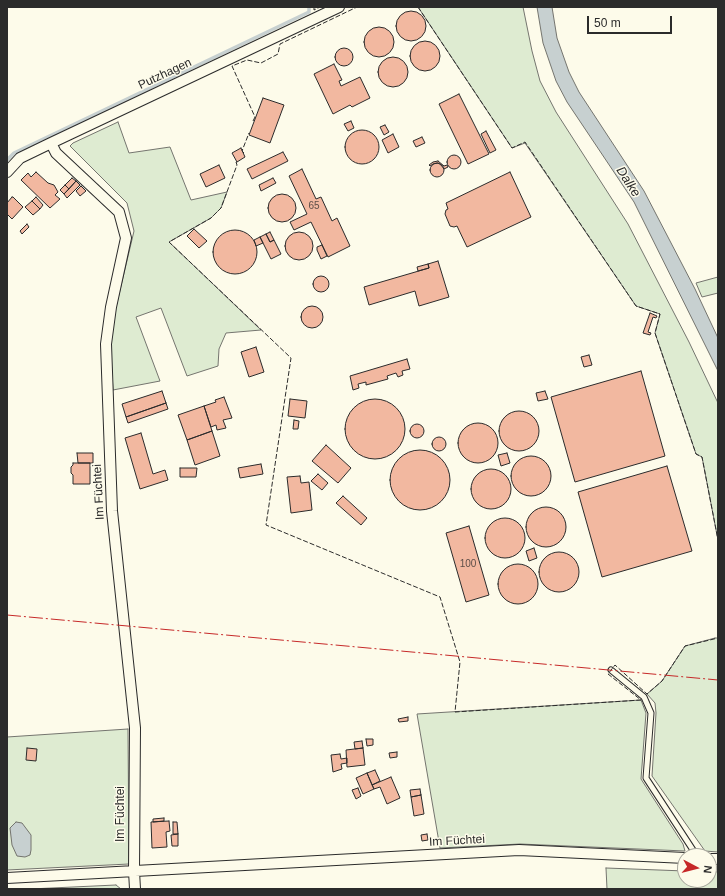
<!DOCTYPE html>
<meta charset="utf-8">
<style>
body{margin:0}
#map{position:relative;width:725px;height:896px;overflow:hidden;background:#fdfbea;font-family:Arial,sans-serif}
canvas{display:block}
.frame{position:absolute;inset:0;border:8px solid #2b2b2b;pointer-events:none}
.north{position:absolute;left:677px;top:848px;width:40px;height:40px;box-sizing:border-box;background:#fdfbea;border:1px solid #a9a89e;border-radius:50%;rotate:97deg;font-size:11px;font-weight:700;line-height:16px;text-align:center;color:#2b2b2b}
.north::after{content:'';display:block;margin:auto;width:14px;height:18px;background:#c62828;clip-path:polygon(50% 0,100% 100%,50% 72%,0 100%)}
.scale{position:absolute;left:587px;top:16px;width:85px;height:18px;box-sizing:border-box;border:2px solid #2b2b2b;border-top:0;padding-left:5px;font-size:12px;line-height:14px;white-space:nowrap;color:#2b2b2b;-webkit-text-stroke:3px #fdfbea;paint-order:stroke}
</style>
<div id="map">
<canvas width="725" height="896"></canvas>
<div class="frame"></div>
<div class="north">N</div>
<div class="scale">50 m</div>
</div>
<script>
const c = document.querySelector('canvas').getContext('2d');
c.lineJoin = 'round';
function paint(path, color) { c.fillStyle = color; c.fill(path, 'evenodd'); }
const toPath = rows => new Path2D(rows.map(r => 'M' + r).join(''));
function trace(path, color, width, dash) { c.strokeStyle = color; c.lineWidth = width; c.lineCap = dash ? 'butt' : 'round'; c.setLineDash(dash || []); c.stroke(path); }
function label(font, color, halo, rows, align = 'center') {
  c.font = font + ' Arial,sans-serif'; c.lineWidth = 3; c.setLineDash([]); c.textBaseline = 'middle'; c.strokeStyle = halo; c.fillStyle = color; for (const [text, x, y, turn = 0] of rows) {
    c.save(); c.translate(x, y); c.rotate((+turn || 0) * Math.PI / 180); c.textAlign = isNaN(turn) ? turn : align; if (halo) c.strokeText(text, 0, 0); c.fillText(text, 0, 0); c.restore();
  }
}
const green = toPath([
 [418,7,523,7,532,51,540,81,556,112,628,224,689,342,718,403,718,540,702,457,696,454,655,333,660,314,636,306,525,143,512,148,418,7],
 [118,122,129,153,170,147,191,200,227,192,221,208,211,218,169,242,261,330,226,333,219,349,218,366,187,376,161,308,136,317,160,381,113,390,110,343,116,307,134,231,127,203,70,146,73,143,118,122],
 [718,277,718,293,702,297,696,283,718,277],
 [715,638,718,638,718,852,705,851,652,776,656,713,655,703,647,694,662,681,685,646,715,638],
 [641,700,646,713,641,779,683,844,685,851,520,844,440,848,417,714,641,700],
 [128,729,129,864,7,870,7,737,128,729],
 [606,868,685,871,685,880,709,880,709,871,718,872,718,889,607,889,606,868],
 [116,885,121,889,30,889,116,885]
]);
paint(green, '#deebd1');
trace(green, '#74746e', 1);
const water = toPath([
 [537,7,552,7,557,38,569,72,579,92,644,191,695,289,718,338,718,371,634,202,567,102,556,81,543,43,537,7],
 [16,822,22,823,31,835,31,850,30,855,25,857,17,856,12,845,10,828,16,822]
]);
paint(water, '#c7d0d0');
trace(water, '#74746e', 1);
trace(toPath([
 [7,160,14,153,309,12,309,7]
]), '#c7d0d0', 3.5);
const building = toPath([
 '396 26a15 15 0 1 1 30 0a15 15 0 1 1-30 0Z',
 '364 42a15 15 0 1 1 30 0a15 15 0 1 1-30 0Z',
 '410 56a15 15 0 1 1 30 0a15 15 0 1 1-30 0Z',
 '335 57a9 9 0 1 1 18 0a9 9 0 1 1-18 0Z',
 '378 72a15 15 0 1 1 30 0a15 15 0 1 1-30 0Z',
 [334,64,342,80,339,81,341,86,360,77,370,98,352,107,350,105,333,114,314,74,334,64],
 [459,94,489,154,468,164,439,104,459,94],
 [263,98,284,105,270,143,249,135,263,98],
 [351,121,354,128,348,131,344,124,351,121],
 [385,125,389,132,384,135,380,127,385,125],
 '345 147a17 17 0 1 1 34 0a17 17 0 1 1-34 0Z',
 [486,131,496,150,490,153,481,134,486,131],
 [393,134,399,147,388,153,382,140,393,134],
 [422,137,425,143,416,147,413,141,422,137],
 [241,148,245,157,237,162,232,153,241,148],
 [283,152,288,161,252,179,247,169,283,152],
 '447 162a7 7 0 1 1 14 0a7 7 0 1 1-14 0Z',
 [438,161,444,166,447,165,448,167,444,169,441,165,438,163,433,164,430,166,429,165,433,162,438,161],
 '430 170a7 7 0 1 1 14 0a7 7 0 1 1-14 0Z',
 [219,165,225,178,206,187,200,174,219,165],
 [302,169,316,199,321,197,332,221,337,218,350,246,328,257,311,222,294,230,290,222,307,214,289,176,302,169],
 [36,172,48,183,54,185,58,192,55,195,60,199,50,208,21,180,28,173,31,177,36,172],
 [510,172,531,217,467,247,457,226,454,227,450,226,445,214,446,210,448,209,446,203,510,172],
 [72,178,76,181,69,189,65,185,72,178],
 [273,178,276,183,261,191,259,185,273,178],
 [76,181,80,185,67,198,64,194,76,181],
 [65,185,69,189,64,194,60,190,65,185],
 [81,186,86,191,80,196,76,191,81,186],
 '268 208a14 14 0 1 1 28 0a14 14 0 1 1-28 0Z',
 [12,197,13,197,23,207,12,219,7,214,7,203,12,197],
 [36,197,43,205,40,209,32,201,36,197],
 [32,201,40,209,33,215,25,207,32,201],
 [27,224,29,227,22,234,20,231,27,224],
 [194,229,207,241,199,248,187,236,194,229],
 '213 252a22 22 0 1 1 44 0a22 22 0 1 1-44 0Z',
 '285 246a14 14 0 1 1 28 0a14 14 0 1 1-28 0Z',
 [270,232,274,240,270,242,266,234,270,232],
 [266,234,270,242,274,240,281,254,271,259,260,237,266,234],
 [260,237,263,243,256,246,254,240,260,237],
 [322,245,327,256,321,259,317,250,317,247,322,245],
 [438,261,449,297,419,306,415,291,369,305,364,287,429,268,428,264,438,261],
 [428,264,429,268,418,271,417,267,428,264],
 '313 284a8 8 0 1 1 16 0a8 8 0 1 1-16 0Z',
 '301 317a11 11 0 1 1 22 0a11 11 0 1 1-22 0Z',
 [650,313,657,316,656,318,653,317,648,332,651,333,650,335,643,333,650,313],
 [256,347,264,372,249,377,241,352,256,347],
 [589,355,592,365,584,367,581,357,589,355],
 [407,359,410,369,402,371,403,375,398,377,396,373,387,376,388,379,366,385,366,382,358,384,359,388,353,390,350,376,407,359],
 [641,371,665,456,575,482,551,397,641,371],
 [162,391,166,403,126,417,122,404,162,391],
 [545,391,548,399,538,401,536,393,545,391],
 [224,397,232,418,223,420,226,428,217,430,216,425,211,427,204,406,216,402,215,400,224,397],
 [290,399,307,401,305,418,288,416,290,399],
 '345 429a30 30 0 1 1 60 0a30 30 0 1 1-60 0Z',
 [166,403,168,409,128,423,126,417,166,403],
 [204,406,212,431,187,440,178,415,204,406],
 '499 431a20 20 0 1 1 40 0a20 20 0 1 1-40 0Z',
 [294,420,299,421,298,429,293,429,294,420],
 '458 443a20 20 0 1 1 40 0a20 20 0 1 1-40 0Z',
 '410 431a7 7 0 1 1 14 0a7 7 0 1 1-14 0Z',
 [212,431,220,456,195,465,187,440,212,431],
 [141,433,153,474,165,470,168,480,140,489,125,438,141,433],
 '432 444a7 7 0 1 1 14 0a7 7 0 1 1-14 0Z',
 [326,445,351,468,338,483,312,461,326,445],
 '390 480a30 30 0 1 1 60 0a30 30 0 1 1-60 0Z',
 [77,453,93,453,93,463,78,463,77,453],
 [507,453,510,463,501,466,498,455,507,453],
 '511 476a20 20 0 1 1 40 0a20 20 0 1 1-40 0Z',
 [73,463,90,463,90,484,73,484,73,475,71,473,71,467,73,465,73,463],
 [261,464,263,474,240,478,238,468,261,464],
 [667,466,692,551,602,577,578,492,667,466],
 [180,468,197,468,196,477,180,477,180,468],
 '471 489a20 20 0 1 1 40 0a20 20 0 1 1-40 0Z',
 [318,474,328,483,322,490,311,481,318,474],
 [300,476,301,483,309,482,312,510,291,513,287,477,300,476],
 [343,496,367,518,361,525,336,503,343,496],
 '526 527a20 20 0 1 1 40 0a20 20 0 1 1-40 0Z',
 '485 538a20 20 0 1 1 40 0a20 20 0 1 1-40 0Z',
 [469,526,489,595,466,602,446,533,469,526],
 [534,548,537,558,529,561,526,551,534,548],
 '539 572a20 20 0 1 1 40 0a20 20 0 1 1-40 0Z',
 '498 584a20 20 0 1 1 40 0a20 20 0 1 1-40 0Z',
 [408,717,408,721,399,722,398,719,408,717],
 [366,739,373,739,373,745,367,746,366,739],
 [362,741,363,748,355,749,354,742,362,741],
 [27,748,37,749,36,761,26,760,27,748],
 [363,748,365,765,347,767,346,750,363,748],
 [397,752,397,757,390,758,389,753,397,752],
 [340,754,341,759,347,758,347,763,341,764,342,769,333,772,331,755,340,754],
 [375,770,380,781,372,785,367,773,375,770],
 [367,773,374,789,363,794,356,778,367,773],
 [391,777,400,798,387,804,380,787,374,789,372,785,391,777],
 [358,788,361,796,356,799,352,790,358,788],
 [420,789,421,795,411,797,410,790,420,789],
 [421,795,424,814,414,816,411,797,421,795],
 [164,818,164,821,153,822,153,819,164,818],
 [169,821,170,831,166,832,167,847,152,848,151,822,169,821],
 [173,822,177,822,178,834,173,834,173,822],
 [178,834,178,846,172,846,171,835,178,834],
 [427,834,428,840,422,841,421,835,427,834]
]);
paint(building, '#f2b8a0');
trace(building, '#2b2b2b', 1);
const service = toPath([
 [611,670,644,697,651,713,646,778,693,850,695,856]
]);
const minor = toPath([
 [51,143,56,153,119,212,126,238,111,307,106,344,112,511,135,728,134,871,135,889],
 [7,172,20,158,51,143,339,7],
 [709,859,718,859],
 [7,878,519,850,685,858]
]);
trace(service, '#2b2b2b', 7);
trace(minor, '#2b2b2b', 12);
trace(service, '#fdfbea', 5);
trace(minor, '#fdfbea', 10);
trace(toPath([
 [314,7,314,10,320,7],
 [418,7,512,148,525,142,636,306,660,314,655,333,696,454,702,457,718,540],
 [253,121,255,117,232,66,247,60,261,63,278,54,280,44,357,7],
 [244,153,242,151,249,133],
 [237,162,236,162,237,165,221,208,211,218,169,242,291,358,266,525,440,597,460,662,455,712,641,700,608,674,615,665,647,694,662,681,685,646,718,638]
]), '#2b2b2b', 1, [5, 2]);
trace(toPath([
 [7,615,718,680]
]), '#c62828', 1, [14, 3, 2, 3]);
label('10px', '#5d4e48', null, [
 ["65",314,206],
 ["100",468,564]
]);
label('12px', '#2b2b2b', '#fdfbea', [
 ["Putzhagen",165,74,-25],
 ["Im Füchtei",99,492,-93],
 ["Im Füchtei",121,814,-90],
 ["Im Füchtei",457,841,-3]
]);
label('italic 13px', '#2b2b2b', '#fdfbea', [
 ["Dalke",628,182,57]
]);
</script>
